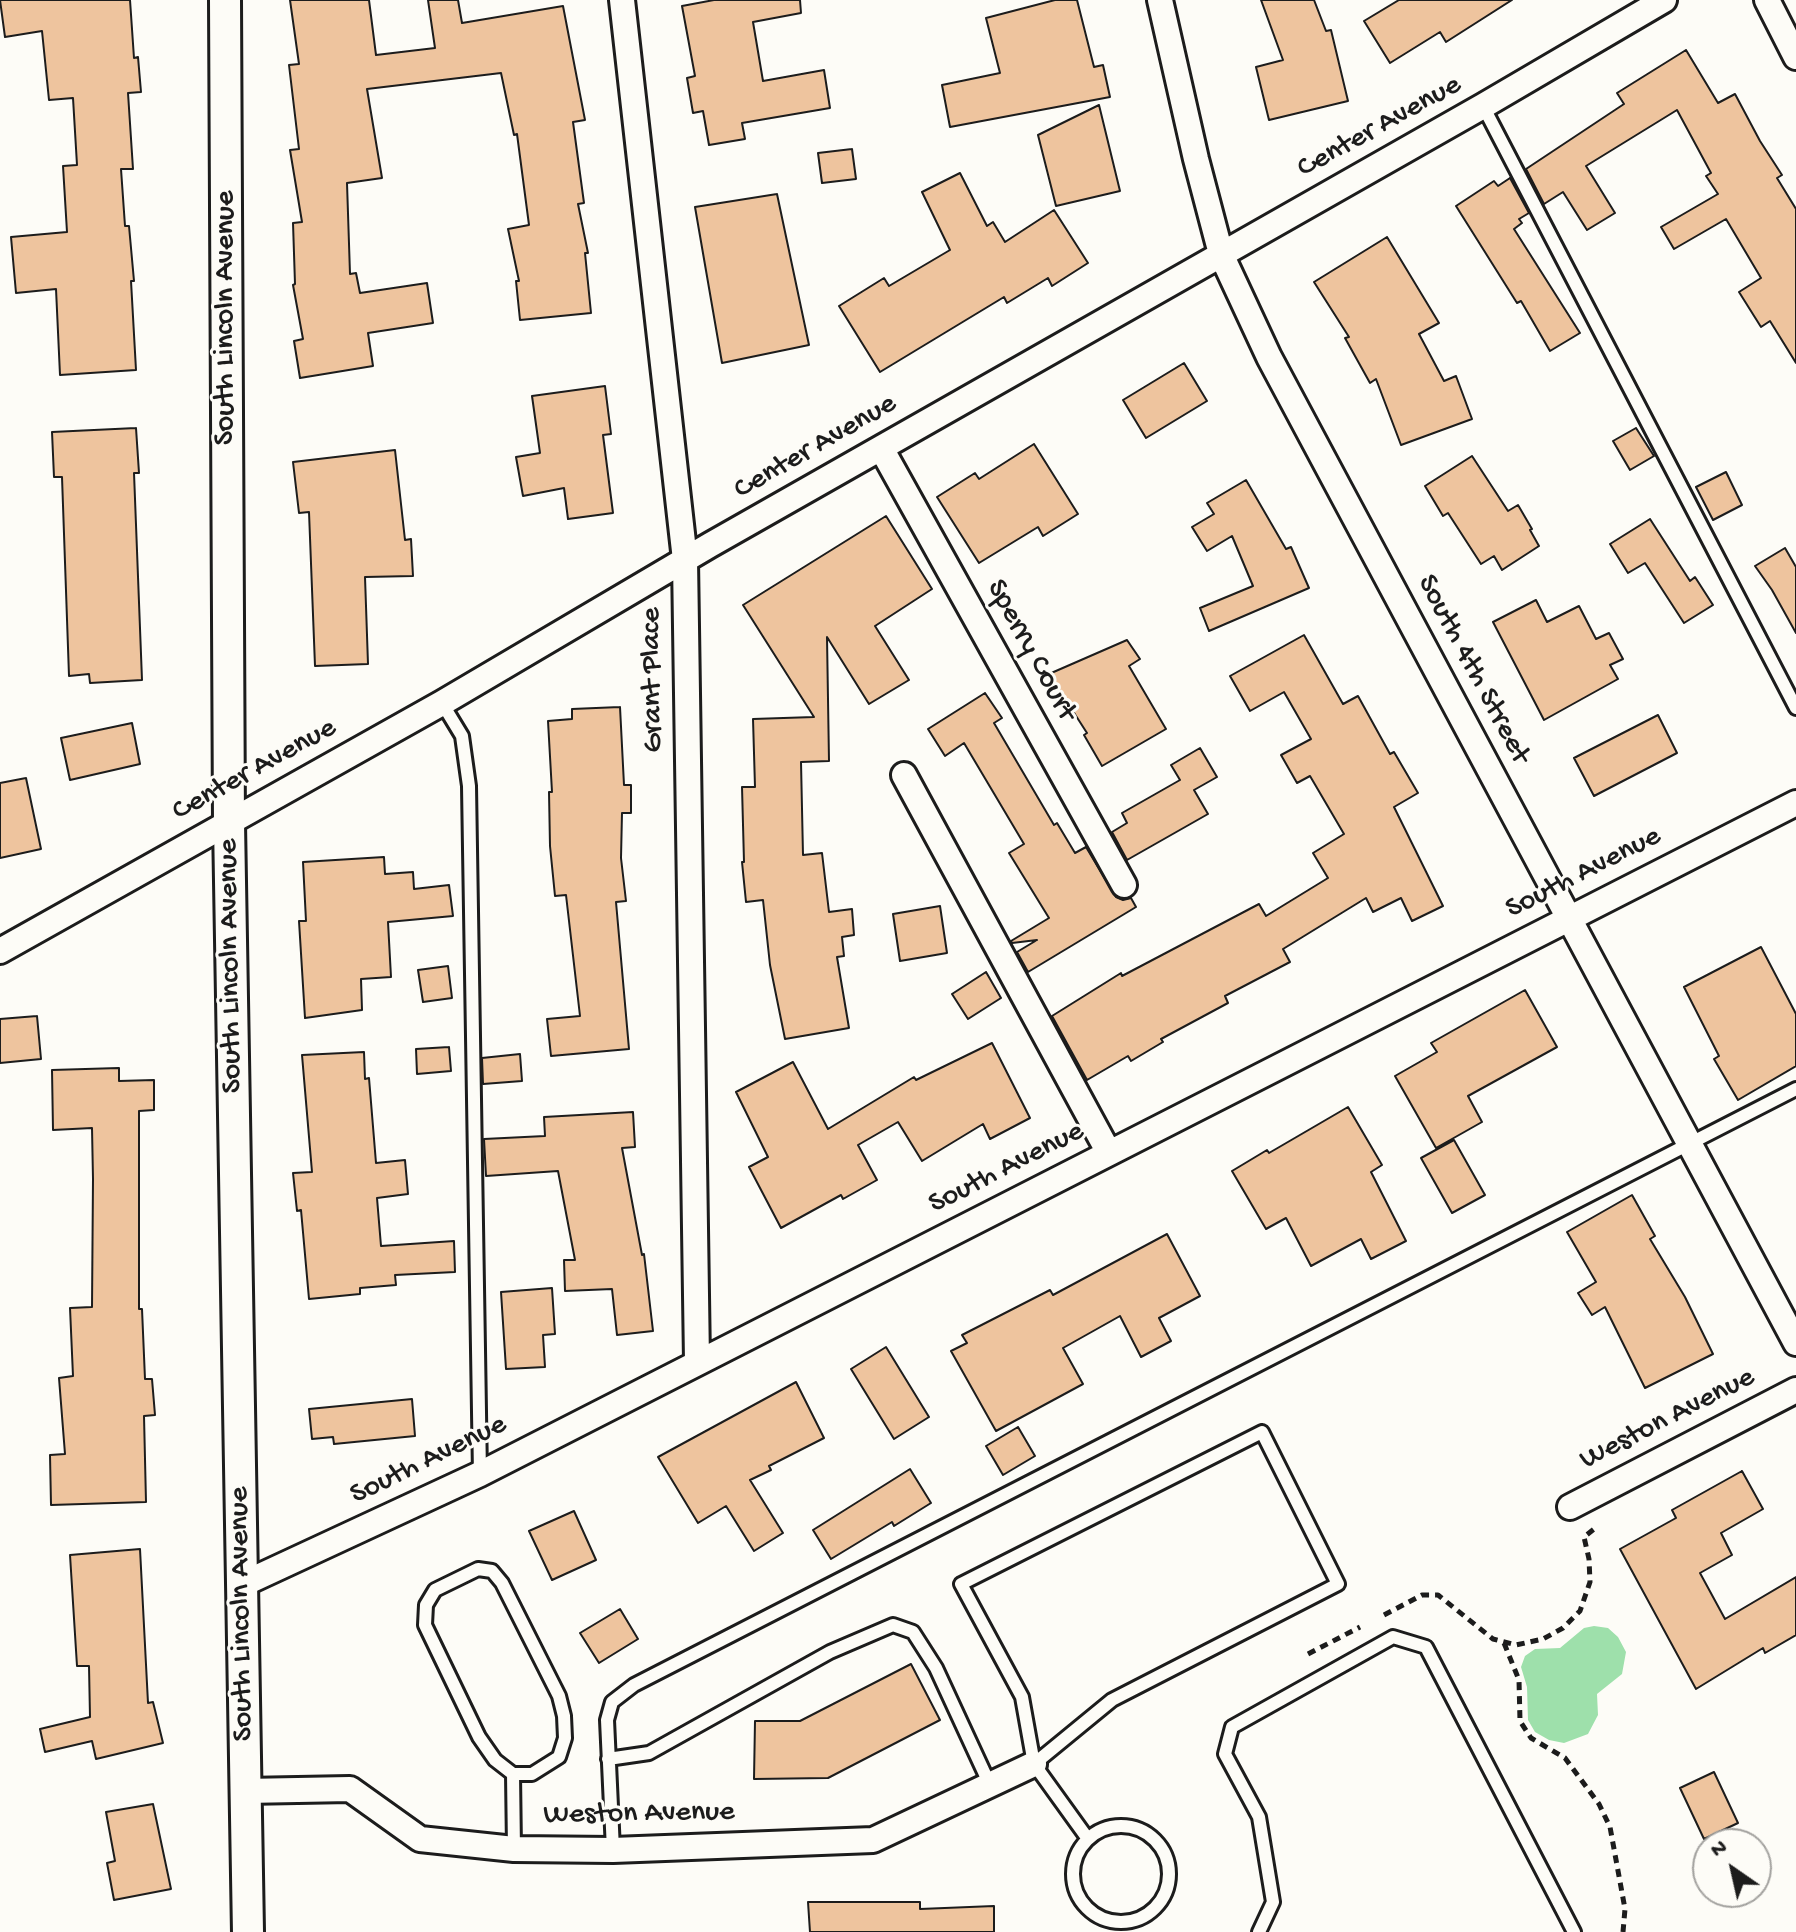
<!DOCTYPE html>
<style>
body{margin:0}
#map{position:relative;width:1796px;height:1932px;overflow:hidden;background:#fdfcf7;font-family:"Gochi Hand",sans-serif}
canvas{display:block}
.north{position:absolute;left:1692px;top:1828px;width:80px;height:80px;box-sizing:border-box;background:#fdfcf7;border:2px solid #a3a29f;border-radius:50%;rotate:326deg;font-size:22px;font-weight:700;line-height:32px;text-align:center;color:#1c1c1c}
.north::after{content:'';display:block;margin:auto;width:28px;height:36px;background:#1c1c1c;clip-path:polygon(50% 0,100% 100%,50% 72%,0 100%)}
</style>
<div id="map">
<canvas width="1796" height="1932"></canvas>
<div class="north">N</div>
</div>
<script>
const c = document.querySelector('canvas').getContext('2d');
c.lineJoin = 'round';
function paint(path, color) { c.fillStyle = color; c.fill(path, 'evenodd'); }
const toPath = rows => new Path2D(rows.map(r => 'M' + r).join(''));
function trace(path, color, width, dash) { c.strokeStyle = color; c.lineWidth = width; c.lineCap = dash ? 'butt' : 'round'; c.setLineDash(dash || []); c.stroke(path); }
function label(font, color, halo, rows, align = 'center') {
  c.font = font + ' "Gochi Hand",sans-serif'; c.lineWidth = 6; c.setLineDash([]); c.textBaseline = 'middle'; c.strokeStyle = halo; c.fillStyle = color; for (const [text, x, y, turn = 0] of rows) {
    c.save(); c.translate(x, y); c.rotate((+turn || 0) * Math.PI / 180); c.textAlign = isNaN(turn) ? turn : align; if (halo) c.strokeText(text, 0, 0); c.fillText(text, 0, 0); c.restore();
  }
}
paint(toPath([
 [1594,1626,1608,1628,1618,1637,1626,1652,1622,1674,1597,1694,1598,1715,1588,1734,1564,1743,1549,1740,1535,1732,1528,1720,1527,1687,1521,1667,1525,1656,1535,1649,1560,1648,1584,1628]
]), '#9ee0ab');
const building = toPath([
 [0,0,130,0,134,58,138,57,141,92,128,93,133,169,121,169,125,226,129,226,134,281,131,281,136,370,60,375,56,289,16,293,11,237,67,232,63,166,77,165,73,98,49,100,42,31,5,37,0,0],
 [290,0,369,0,376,55,435,48,428,0,458,0,462,23,563,6,585,120,573,122,584,203,578,204,588,253,585,253,591,313,520,320,516,281,519,281,508,229,529,225,517,134,514,135,501,73,367,89,382,178,347,183,350,274,356,273,360,293,427,283,433,323,368,333,373,366,300,378,294,341,303,339,293,285,295,284,293,223,302,222,290,150,299,149,289,65,299,64,290,0],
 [714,0,800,0,801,13,753,22,763,81,824,70,830,108,742,123,745,139,709,145,703,111,693,113,687,78,695,76,682,6,714,0],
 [1055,0,1077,0,1094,67,1103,65,1110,97,950,127,942,85,1000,73,986,18,1055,0],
 [1261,0,1314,0,1326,31,1331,30,1348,101,1269,120,1256,67,1283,60,1261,0],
 [1399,0,1512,0,1446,42,1440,32,1390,63,1364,21,1399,0],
 [1686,50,1718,103,1735,94,1760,141,1782,175,1777,178,1796,209,1796,363,1770,321,1761,327,1739,292,1761,278,1726,219,1674,249,1661,227,1718,194,1706,176,1711,173,1677,110,1586,166,1615,213,1587,230,1563,192,1544,204,1526,169,1624,104,1617,93,1686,50],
 [1099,105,1120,191,1056,206,1038,135,1099,105],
 [852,149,856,179,822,183,818,153,852,149],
 [960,173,987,226,993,222,1005,242,1054,210,1088,263,1052,286,1048,278,1007,303,1004,297,880,372,839,306,884,278,889,286,950,250,922,192,960,173],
 [1510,178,1529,213,1519,219,1522,223,1514,229,1580,333,1550,351,1521,301,1517,303,1456,206,1494,181,1498,186,1510,178],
 [777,194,809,345,722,363,695,207,777,194],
 [1387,237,1439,323,1419,334,1444,381,1456,376,1472,419,1401,445,1376,379,1370,383,1345,338,1349,337,1314,282,1387,237],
 [1184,363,1207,401,1146,438,1123,400,1184,363],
 [605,386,611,434,603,435,613,513,568,519,564,488,523,496,516,457,540,453,532,396,605,386],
 [136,428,139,473,134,473,142,680,90,683,89,674,69,676,62,477,54,477,52,432,136,428],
 [1636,428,1654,456,1630,470,1613,441,1636,428],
 [1034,444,1078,514,1043,536,1038,527,979,563,937,497,975,473,979,479,1034,444],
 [395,450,405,540,411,539,413,576,365,577,368,664,315,666,309,512,299,513,293,462,395,450],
 [1472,456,1508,511,1518,505,1532,529,1530,530,1539,546,1502,570,1494,556,1481,564,1448,513,1443,516,1425,486,1472,456],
 [1726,472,1742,505,1713,520,1696,487,1726,472],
 [1246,480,1286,549,1291,547,1309,588,1209,631,1200,608,1253,586,1232,536,1207,551,1192,527,1214,514,1207,503,1246,480],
 [886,516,932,589,875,626,909,680,869,704,827,637,829,761,801,762,803,855,822,853,829,912,852,909,854,935,842,937,844,956,837,957,849,1028,785,1039,770,965,763,900,746,902,742,862,744,862,742,787,755,787,753,719,814,717,743,605,886,516],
 [1650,519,1690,581,1695,577,1713,605,1684,623,1645,563,1628,573,1610,544,1650,519],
 [1785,548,1796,567,1796,633,1772,590,1755,566,1785,548],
 [1536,600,1547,622,1579,606,1596,639,1609,633,1623,659,1610,665,1618,679,1544,720,1493,622,1536,600],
 [1304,635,1343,704,1358,696,1390,754,1394,752,1418,793,1394,807,1443,906,1412,921,1401,898,1373,912,1366,898,1283,949,1290,962,1225,996,1228,1003,1161,1039,1163,1042,1131,1061,1128,1056,1087,1080,1052,1016,1121,973,1122,976,1259,904,1266,916,1328,878,1313,853,1344,834,1310,776,1297,783,1281,755,1311,739,1284,692,1250,711,1230,676,1304,635],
 [1127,640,1140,659,1129,666,1166,729,1102,766,1084,735,1087,733,1049,674,1127,640],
 [985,693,1002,718,994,723,1054,825,1057,823,1075,853,1086,847,1116,897,1123,900,1131,898,1136,907,1028,972,1017,952,1037,940,1012,943,1011,941,1049,918,1009,853,1024,844,964,743,945,756,928,729,985,693],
 [620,707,624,785,631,785,631,813,622,813,621,858,626,901,616,902,629,1049,551,1056,547,1019,580,1016,566,895,555,896,550,846,549,792,552,792,548,721,572,719,572,709,620,707],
 [1658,715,1677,753,1594,796,1574,758,1658,715],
 [132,723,140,764,70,780,61,738,132,723],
 [1200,748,1217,777,1194,790,1208,814,1127,860,1112,832,1127,823,1122,813,1180,780,1171,765,1200,748],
 [26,778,41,849,0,858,0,783,26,778],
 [384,857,385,874,413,872,414,889,449,885,453,916,388,922,391,977,361,979,362,1010,305,1018,299,921,306,921,303,862,384,857],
 [940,906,947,953,900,961,893,914,940,906],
 [1761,947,1796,1014,1796,1066,1738,1100,1714,1059,1719,1056,1684,987,1761,947],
 [448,966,452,998,423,1002,418,970,448,966],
 [986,972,1001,998,968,1019,952,994,986,972],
 [1525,990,1557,1047,1468,1096,1482,1122,1436,1148,1395,1076,1437,1052,1431,1043,1525,990],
 [37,1016,41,1059,0,1063,0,1019,37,1016],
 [992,1043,1030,1118,990,1139,983,1124,922,1161,898,1122,858,1145,877,1180,843,1199,841,1195,781,1228,749,1167,768,1157,736,1092,793,1062,828,1129,914,1077,916,1080,992,1043],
 [449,1047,451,1071,417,1074,416,1049,449,1047],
 [364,1052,365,1079,369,1078,376,1163,405,1160,408,1194,377,1198,381,1246,454,1241,455,1272,395,1275,396,1285,360,1288,360,1294,309,1299,301,1210,297,1211,293,1173,312,1172,302,1055,364,1052],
 [520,1054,522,1081,483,1084,482,1058,520,1054],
 [119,1068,119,1081,154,1080,154,1110,139,1111,139,1309,142,1309,145,1379,152,1379,155,1415,144,1416,146,1502,51,1505,50,1455,65,1454,59,1378,73,1376,70,1308,92,1307,93,1179,92,1128,53,1130,52,1070,119,1068],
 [1348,1107,1382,1165,1371,1172,1406,1241,1371,1259,1361,1239,1311,1266,1286,1218,1266,1229,1232,1171,1267,1150,1269,1153,1348,1107],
 [633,1112,635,1147,622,1148,642,1255,644,1254,653,1331,617,1335,612,1289,565,1291,564,1260,575,1260,558,1171,486,1176,484,1139,545,1136,544,1117,633,1112],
 [1454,1140,1485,1195,1452,1213,1421,1158,1454,1140],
 [1632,1195,1655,1236,1650,1239,1685,1297,1713,1354,1645,1388,1605,1307,1592,1315,1578,1293,1596,1282,1567,1232,1632,1195],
 [1167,1234,1200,1296,1159,1318,1171,1341,1141,1357,1120,1316,1063,1348,1083,1384,996,1431,951,1351,967,1343,962,1335,1050,1290,1053,1295,1167,1234],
 [552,1288,555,1334,543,1335,545,1367,506,1369,501,1292,552,1288],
 [886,1347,929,1417,894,1439,851,1369,886,1347],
 [796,1382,824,1438,769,1466,771,1470,750,1480,783,1533,754,1551,726,1506,698,1523,658,1457,796,1382],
 [412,1399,415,1436,334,1444,333,1437,312,1439,309,1409,412,1399],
 [1018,1427,1035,1456,1003,1475,986,1446,1018,1427],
 [910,1469,931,1503,894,1526,892,1522,831,1559,813,1530,910,1469],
 [1742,1471,1763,1509,1721,1533,1732,1555,1700,1573,1725,1619,1796,1577,1796,1635,1765,1653,1763,1648,1696,1689,1620,1549,1676,1518,1672,1510,1742,1471],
 [574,1511,596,1560,552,1580,529,1531,574,1511],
 [140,1549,148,1703,153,1702,163,1743,96,1759,92,1741,45,1752,40,1729,90,1717,89,1666,77,1666,70,1555,140,1549],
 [620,1609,638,1639,599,1663,580,1633,620,1609],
 [911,1664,940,1720,828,1778,754,1779,755,1721,800,1721,911,1664],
 [1714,1772,1738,1823,1704,1839,1680,1788,1714,1772],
 [153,1804,171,1889,114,1900,107,1863,115,1861,106,1812,153,1804],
 [808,1902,920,1902,920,1909,994,1906,994,1932,810,1932,808,1902]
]);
paint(building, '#eec49e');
trace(building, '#1c1c1c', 2);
const service = toPath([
 [1483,106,1796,708],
 [442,703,462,736,469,786,480,1474],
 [1262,1432,1338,1584,1112,1700,1034,1764,1022,1697,961,1584,1262,1432],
 [608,1759,649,1753,830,1652,893,1625,913,1632,936,1668,990,1785],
 [1034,1764,1088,1839],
 [513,1774,495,1760,479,1737,425,1625,426,1605,435,1590,478,1569,492,1571,502,1583,559,1696,564,1716,565,1738,559,1757,532,1774,513,1774,514,1849],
 '1073 1874a48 48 0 1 1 96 0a48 48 0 1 1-96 0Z',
 [613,1850,607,1720,612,1702,634,1685,1796,1089],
 [1259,1932,1273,1902,1259,1817,1225,1754,1232,1727,1393,1637,1426,1647,1574,1932]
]);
const minor = toPath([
 [622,0,685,560,697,1361],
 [1160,0,1196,159,1221,254,1269,357,1796,1343],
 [1767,0,1796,57],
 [881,448,1124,885],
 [904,775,1109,1153],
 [0,951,442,703,710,545,1483,106,1664,0],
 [1570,1507,1796,1390],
 [243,1584,480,1474,1796,803],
 [245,1791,350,1789,420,1839,514,1849,613,1850,873,1840,1034,1764]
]);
const tertiary = toPath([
 [225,0,229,823,248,1932]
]);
trace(service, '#1c1c1c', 18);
trace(minor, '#1c1c1c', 30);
trace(tertiary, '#1c1c1c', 36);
trace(toPath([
 [1384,1615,1422,1595,1438,1595,1493,1639,1516,1645,1543,1639,1563,1628,1580,1611,1590,1582,1589,1559,1584,1537,1594,1529],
 [1504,1643,1519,1680,1520,1721,1531,1738,1565,1758,1599,1804,1610,1827,1625,1909,1623,1932],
 [1308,1654,1360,1627]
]), '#1c1c1c', 5, [8, 6]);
trace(service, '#fdfcf7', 12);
trace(minor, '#fdfcf7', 24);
trace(tertiary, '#fdfcf7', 30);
label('30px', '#1c1c1c', '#fdfcf7', [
 ["Center Avenue",1380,128,-29],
 ["South Lincoln Avenue",227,318,-90],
 ["Center Avenue",816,448,-30],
 ["Sperry Court",1030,651,61],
 ["South 4th Street",1472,670,62],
 ["Grant Place",654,680,-91],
 ["Center Avenue",255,771,-29],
 ["South Avenue",1584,874,-27],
 ["South Lincoln Avenue",232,966,-91],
 ["South Avenue",1007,1169,-27],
 ["Weston Avenue",1668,1420,-27],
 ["South Avenue",429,1461,-26],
 ["South Lincoln Avenue",243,1614,-91],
 ["Weston Avenue",639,1815,-1]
]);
</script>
